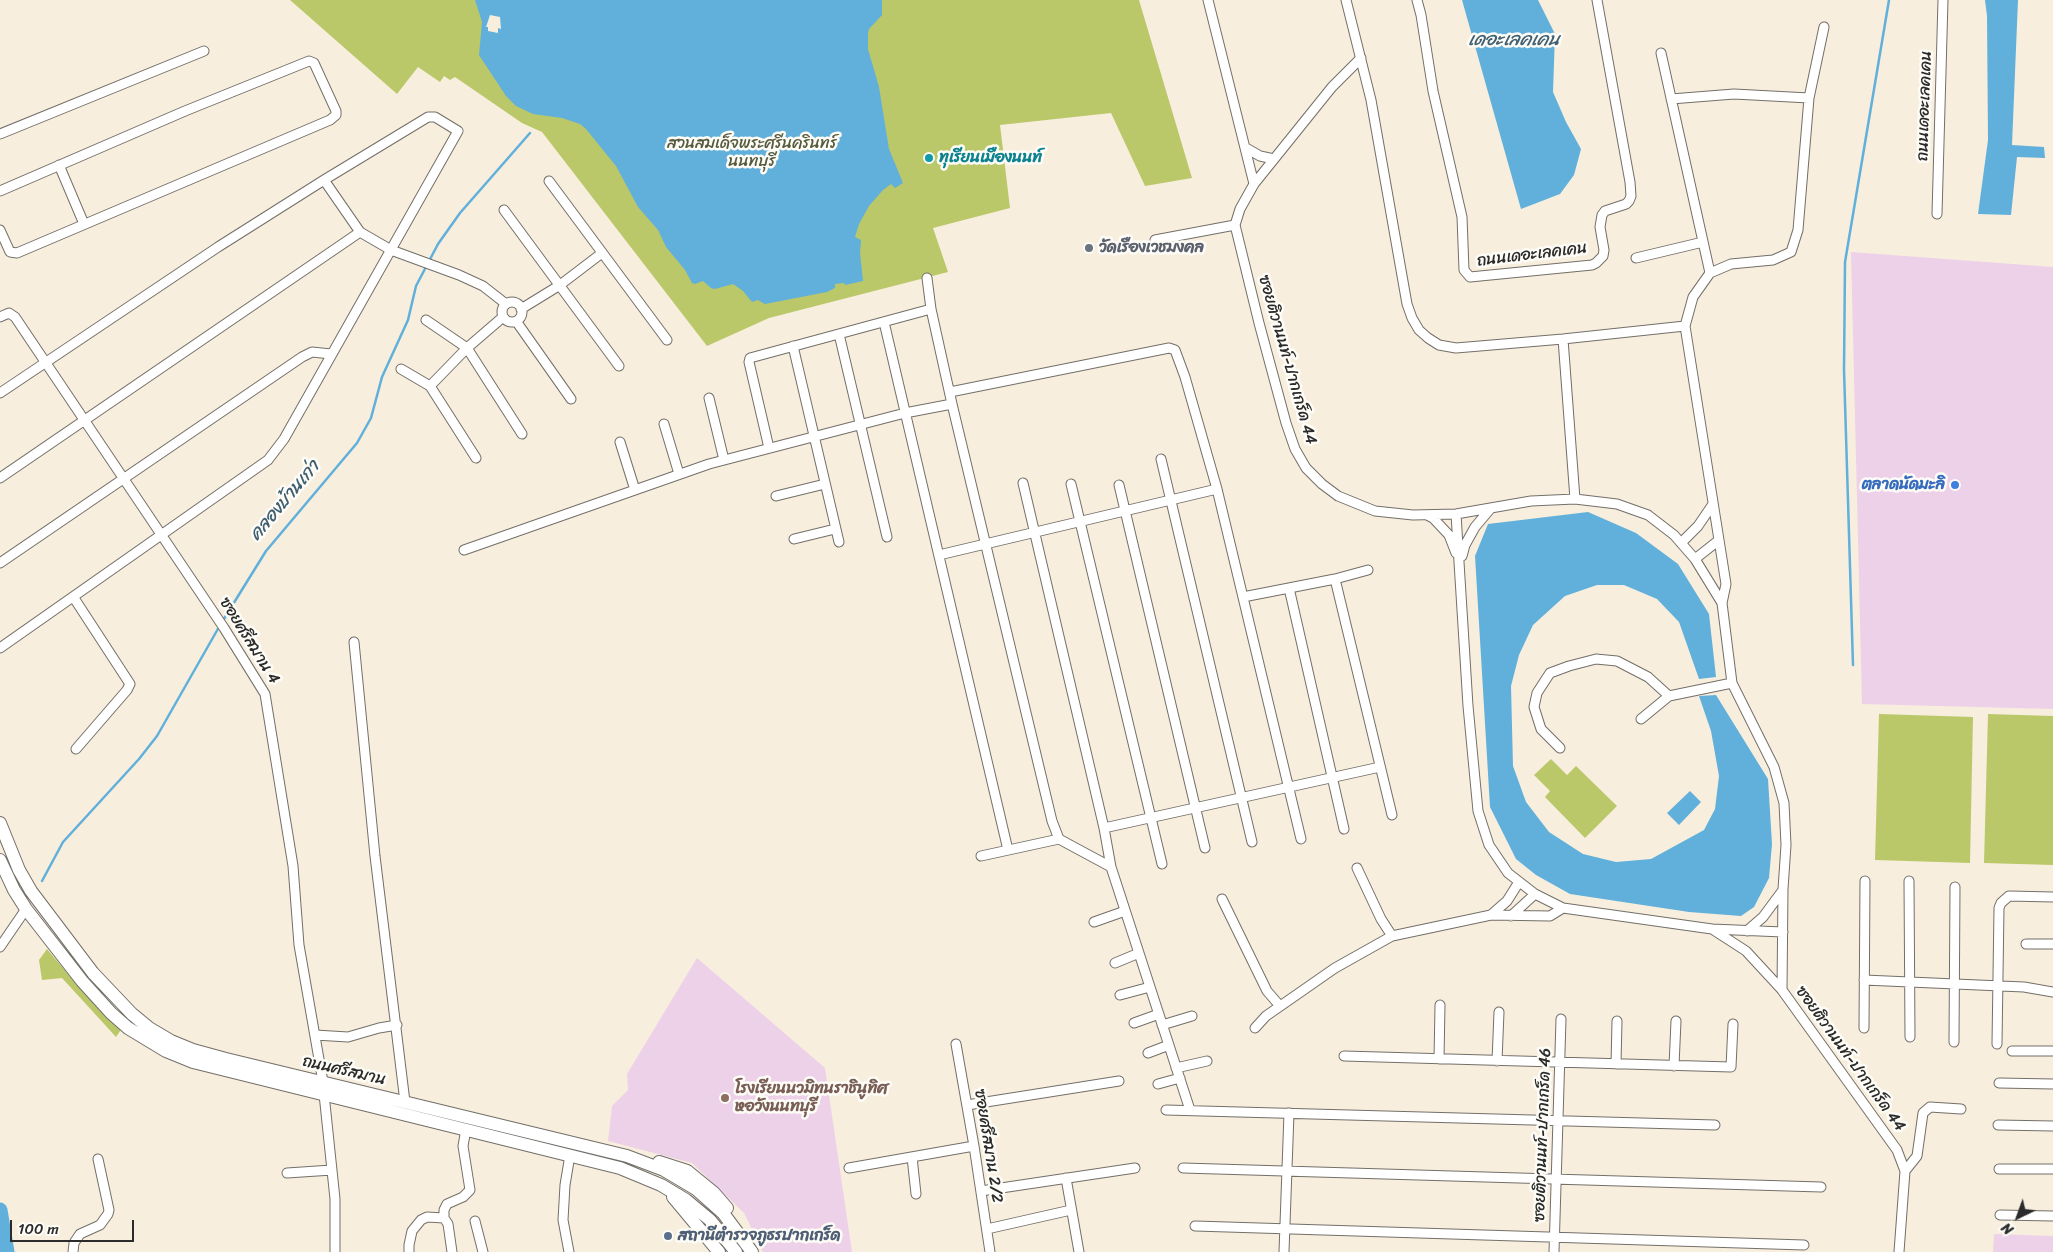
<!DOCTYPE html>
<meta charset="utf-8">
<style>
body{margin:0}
#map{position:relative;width:2053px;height:1252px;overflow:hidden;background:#f8eedd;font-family:Sriracha,sans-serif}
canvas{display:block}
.north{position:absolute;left:1993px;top:1192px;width:50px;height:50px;-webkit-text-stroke:4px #fdfcf7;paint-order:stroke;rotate:222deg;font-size:14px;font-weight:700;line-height:20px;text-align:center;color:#2b2b2b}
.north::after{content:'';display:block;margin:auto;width:18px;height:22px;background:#2b2b2b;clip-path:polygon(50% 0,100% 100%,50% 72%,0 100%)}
.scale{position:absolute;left:10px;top:1220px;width:124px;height:22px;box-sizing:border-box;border:2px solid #2b2b2b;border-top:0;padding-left:6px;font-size:15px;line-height:18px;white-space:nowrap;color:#2b2b2b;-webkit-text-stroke:4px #fdfcf7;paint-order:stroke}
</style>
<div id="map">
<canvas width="2053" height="1252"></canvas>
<div class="north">N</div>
<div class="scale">100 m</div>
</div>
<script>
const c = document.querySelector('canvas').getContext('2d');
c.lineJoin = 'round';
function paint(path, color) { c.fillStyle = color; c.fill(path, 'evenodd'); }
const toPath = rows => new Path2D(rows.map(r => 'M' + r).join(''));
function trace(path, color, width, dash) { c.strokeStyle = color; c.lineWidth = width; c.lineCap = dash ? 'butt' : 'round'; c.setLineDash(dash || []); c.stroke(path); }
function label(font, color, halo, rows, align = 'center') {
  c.font = font + ' Sriracha,"Playpen Sans Thai",sans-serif'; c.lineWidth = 5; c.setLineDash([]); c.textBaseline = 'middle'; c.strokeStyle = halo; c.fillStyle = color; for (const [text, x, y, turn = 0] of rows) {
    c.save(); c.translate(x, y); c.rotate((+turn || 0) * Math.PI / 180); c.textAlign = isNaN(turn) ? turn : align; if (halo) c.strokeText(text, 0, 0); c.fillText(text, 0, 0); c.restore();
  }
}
paint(toPath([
 [1851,252,2053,267,2053,709,1862,704],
 [697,958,825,1068,852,1252,763,1252,744,1213,692,1163,608,1141,612,1106,628,1090,627,1074],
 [1994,1234,2053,1236,2053,1252,1993,1252]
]), '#edd1e9');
paint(toPath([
 [290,0,1139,0,1192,178,1145,186,1111,113,1000,125,1010,208,933,228,948,272,769,318,707,346,542,132,522,123,455,77,450,80,444,76,440,82,418,67,397,94],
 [1879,714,1973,717,1970,863,1875,860],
 [1988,714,2053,716,2053,865,1984,863],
 [1551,759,1567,775,1576,766,1617,806,1585,838,1545,797,1550,791,1534,775],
 [47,949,83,992,96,1001,122,1028,116,1037,62,978,42,980,39,960]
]), '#bac86a');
paint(toPath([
 [475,0,882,0,882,15,869,29,868,33,868,49,879,87,889,149,903,183,895,188,891,184,883,190,869,206,859,224,855,237,861,240,860,253,863,281,845,285,844,283,835,284,835,288,827,292,765,304,758,300,752,302,743,291,733,284,715,289,711,288,703,281,695,284,692,283,685,270,666,247,658,230,638,207,616,166,586,129,580,124,562,118,533,114,516,106,506,96,479,55,482,22],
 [1462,0,1538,0,1555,34,1553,92,1566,122,1581,149,1574,175,1560,194,1521,209],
 [1985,0,2018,0,2012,145,2044,147,2045,158,2017,157,2011,215,1978,214,1988,140,1987,16],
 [1588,512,1636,533,1678,564,1709,614,1716,677,1699,679,1679,622,1657,599,1624,585,1597,585,1565,596,1533,625,1519,655,1511,686,1513,766,1526,802,1549,832,1583,854,1616,862,1651,859,1704,830,1715,809,1719,776,1711,731,1699,696,1716,695,1768,779,1772,844,1769,878,1754,907,1741,916,1689,912,1570,894,1536,875,1516,859,1490,807,1475,556,1488,524],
 [1690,791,1701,802,1679,825,1667,813]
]), '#60b0db');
paint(toPath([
 [490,15,500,17,501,29,498,28,498,33,488,31,488,27,486,27]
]), '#f8eedd');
trace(toPath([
 [222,622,266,551,357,443,371,418,382,377,408,320,416,286,438,244,460,213,530,133],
 [1853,665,1844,370,1845,262,1889,0],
 [42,881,63,842,139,759,157,736,219,627]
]), '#60b0db', 2.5);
trace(toPath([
 [0,1210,7,1252]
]), '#60b0db', 15);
const minor = toPath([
 [1208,0,1254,184],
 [1346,0,1371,100,1407,304,1412,318,1419,330,1428,338,1439,345,1456,348,1563,339,1685,326,1693,297,1710,273,1731,264,1773,260,1791,252,1798,230,1809,98,1824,27],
 [1417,0,1421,15,1433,91,1462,217,1464,270,1470,277,1592,265,1596,263,1603,256,1604,250,1600,227,1602,215,1605,211,1626,204,1629,201,1631,196,1630,182,1597,0],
 [1661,53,1710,273],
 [1361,58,1332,87,1254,184,1240,209,1235,225,1259,323,1286,423,1295,449,1306,468,1322,484,1338,496,1375,511,1413,515,1456,514,1531,501,1575,499,1617,504,1648,515,1674,535,1695,559,1722,603,1732,683,1774,767,1784,803,1786,845,1783,889,1782,990,1897,1150,1905,1171,1899,1252],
 [1671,99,1734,94,1809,98],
 [0,134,204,51],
 [1246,148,1260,156,1274,159],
 [59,165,84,224],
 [324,180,360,232,391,250,459,275,483,286,506,304],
 [549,181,667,340],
 [0,191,185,111,309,61,314,63,336,111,336,115,330,120,17,253,10,252,0,230],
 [504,210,619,366],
 [1937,214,1943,0],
 [1155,240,1235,225],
 [1636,258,1703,242],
 [927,278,931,309,952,404,1052,821,1059,839,1111,867],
 '502 312a10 10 0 1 1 20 0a10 10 0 1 1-20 0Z',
 [521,309,560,285,602,253],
 [0,317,9,313,15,317,224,628,265,694,293,866,299,945,323,1082],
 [426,320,467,348,522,434],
 [516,321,571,399],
 [884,322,1008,850],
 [1685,326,1726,584,1722,603],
 [839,334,887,537],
 [1563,339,1575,499],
 [793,346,839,542],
 [401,369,430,386,476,458],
 [430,386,467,348,503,317],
 [950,392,1169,348,1175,350,1185,377,1217,489,1301,839],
 [0,393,218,247,324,180,428,117,435,117,458,131,284,439,268,460,0,648],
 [709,398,724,460],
 [664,424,679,474],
 [620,442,635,490],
 [769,448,749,362,750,358,931,309],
 [1161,459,1252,842],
 [0,478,360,232],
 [1023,483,1104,828,1111,867,1190,1110],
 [1071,484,1162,864],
 [1119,485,1205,848],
 [776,496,825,484],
 [1456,514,1468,706,1478,811,1489,845,1508,873,1535,894,1563,908,1712,929,1746,951,1782,990],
 [1427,515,1433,518,1449,535,1456,553],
 [794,539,835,529],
 [1681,543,1698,526,1713,504],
 [464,550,709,464,905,413,952,404],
 [939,555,1217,489],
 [1462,556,1465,545,1475,527,1491,508],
 [1695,559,1719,540],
 [0,563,302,357,312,352,331,354],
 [1335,579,1392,815],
 [1289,588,1344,829],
 [1243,597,1335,579,1368,570],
 [74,598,130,684,127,690,76,749],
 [354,642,375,856,405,1102],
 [1641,719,1669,696,1732,683],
 [1560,748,1541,729,1534,707,1537,693,1550,673,1569,666,1596,659,1617,661,1648,677,1669,696],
 [1104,828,1380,767],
 [981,856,1059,839],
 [1357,868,1381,919,1392,936],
 [1909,881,1910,1037],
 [1222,899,1267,991,1280,1006],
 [1491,915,1507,901,1519,882],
 [1511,916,1535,894],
 [1094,922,1125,911],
 [1712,929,1783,932],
 [1747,931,1763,917,1783,890],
 [2026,944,2053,944],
 [0,947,26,909],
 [1115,963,1139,953],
 [1864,980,2024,987,2053,992],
 [1120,995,1150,987],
 [1134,1023,1159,1014],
 [1162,1025,1192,1016],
 [1255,1028,1266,1016,1335,968,1392,936,1491,915,1550,916,1563,908],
 [1864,1028,1865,881],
 [315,1035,348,1037,379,1028,397,1025],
 [1954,1042,1955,887],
 [956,1044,974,1146,990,1252],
 [1997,1044,1999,908,2001,903,2009,896,2053,897],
 [2012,1051,2053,1051],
 [1148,1053,1169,1045],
 [1344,1056,1731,1067,1733,1024],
 [1439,1059,1440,1005],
 [1497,1061,1499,1012],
 [1616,1064,1617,1021],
 [1674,1066,1676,1021],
 [1176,1068,1207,1061],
 [1999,1083,2053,1084],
 [1158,1084,1180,1078],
 [324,1094,335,1199,335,1252],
 [967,1105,1119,1081],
 [1166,1110,1715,1125],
 [1998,1125,2053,1126],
 [912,1157,916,1194],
 [849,1168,974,1146],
 [1183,1168,1821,1187],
 [1999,1169,2053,1169],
 [1905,1171,1917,1156,1923,1113,1930,1107,1961,1109],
 [287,1173,332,1170],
 [1066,1178,1079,1252],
 [981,1191,1135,1168],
 [2000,1215,2053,1216],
 [475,1221,483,1252],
 [1195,1226,1804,1245],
 [987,1229,1071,1210],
 [73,1252,74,1243,80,1234,100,1225,108,1214,109,1210,98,1159],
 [409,1252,409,1245,412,1231,421,1220,427,1217,444,1218],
 [452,1252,448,1224,444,1218,444,1210,447,1204,463,1197,470,1190,463,1146,466,1129],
 [569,1252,563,1220,565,1185,570,1155],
 [1284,1252,1289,1113],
 [1554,1252,1561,1019]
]);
const secondary = toPath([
 [0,823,19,870,31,891,93,973,132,1014,149,1028,171,1041,193,1050,226,1059,627,1156,664,1170,696,1189,723,1213,752,1252],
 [0,860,14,890,26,909,82,981,111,1013,128,1028,166,1051,193,1062,620,1168,661,1185,686,1200,710,1220,736,1252],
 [659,1162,687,1171,714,1193,727,1208],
 [673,1197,719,1252]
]);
trace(minor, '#736f69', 11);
trace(secondary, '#736f69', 14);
trace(minor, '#fff', 9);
trace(secondary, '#fff', 12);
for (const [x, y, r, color] of [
 [929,158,5,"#0f9aa8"],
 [1089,248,5,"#6b7280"],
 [1955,485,5,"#3f7fe0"],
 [725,1098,5,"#8d6e63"],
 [668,1236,5,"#5c6f8a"]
]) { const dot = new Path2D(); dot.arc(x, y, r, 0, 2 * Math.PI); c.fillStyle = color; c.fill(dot); trace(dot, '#fdfcf7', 2); }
label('16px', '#2b2b2b', '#fdfcf7', [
 ["ถนนเดอะเลคเคน",1925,106,-88],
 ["ถนนเดอะเลคเคน",1532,255,-7],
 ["ซอยติวานนท์-ปากเกร็ด 44",1287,360,74],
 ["ซอยศรีสมาน 4",249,641,58],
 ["ซอยติวานนท์-ปากเกร็ด 44",1850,1059,54],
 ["ถนนศรีสมาน",344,1071,13],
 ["ซอยติวานนท์-ปากเกร็ด 46",1543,1135,-88],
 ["ซอยศรีสมาน 2/2",988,1146,81]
]);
label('16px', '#565a3e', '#fdfcf7', [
 ["สวนสมเด็จพระศรีนครินทร์",752,144],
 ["นนทบุรี",752,162]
]);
label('bold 16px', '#0d838f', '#fdfcf7', [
 ["ทุเรียนเมืองนนท์",939,158]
], 'left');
label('bold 16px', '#5b616d', '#fdfcf7', [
 ["วัดเรืองเวชมงคล",1099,248]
], 'left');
label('bold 16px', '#366cbe', '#fdfcf7', [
 ["ตลาดนัดมะลิ",1945,485]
], 'right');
label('bold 16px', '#785e54', '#fdfcf7', [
 ["โรงเรียนนวมิทนราชินูทิศ",735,1089],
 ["หอวังนนทบุรี",735,1107]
], 'left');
label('bold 16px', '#4e5e75', '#fdfcf7', [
 ["สถานีตำรวจภูธรปากเกร็ด",678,1236]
], 'left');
label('italic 18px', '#406071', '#fdfcf7', [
 ["เดอะเลคเคน",1514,40],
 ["คลองบ้านเก่า",285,501,-50]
]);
</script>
